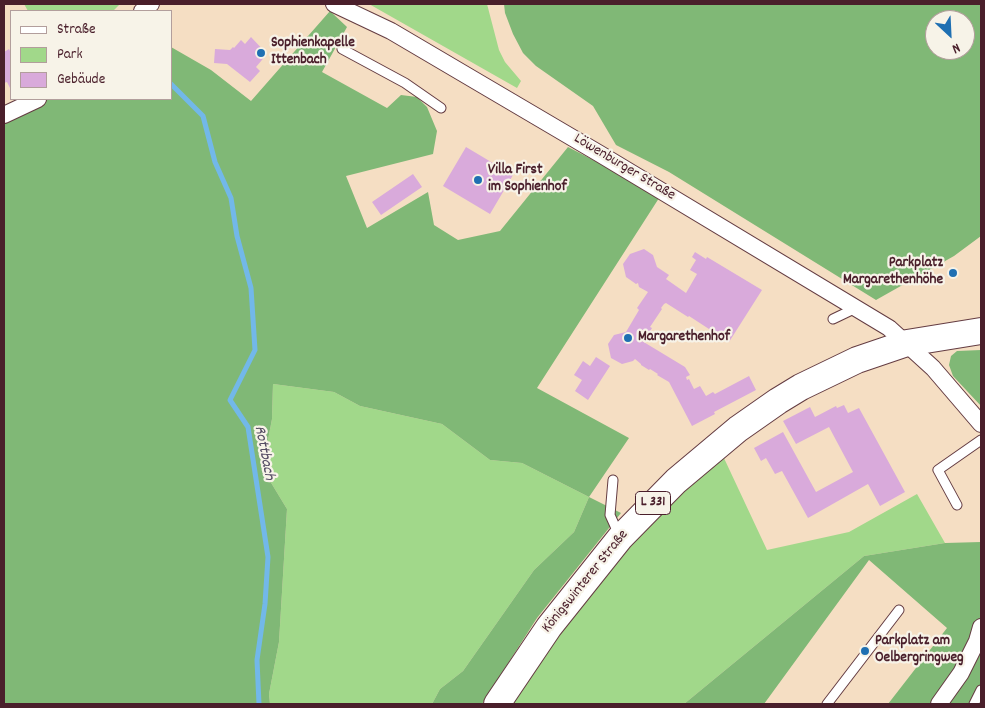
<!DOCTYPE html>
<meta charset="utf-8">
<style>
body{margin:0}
#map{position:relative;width:985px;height:708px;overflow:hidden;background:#f5dec3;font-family:Dekko,sans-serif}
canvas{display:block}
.frame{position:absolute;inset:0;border:5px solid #4a1f2b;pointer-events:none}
.legend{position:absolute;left:10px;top:10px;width:162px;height:90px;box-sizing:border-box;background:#f7f3e8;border:1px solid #b29e9c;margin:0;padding:6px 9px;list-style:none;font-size:15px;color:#4a1f2b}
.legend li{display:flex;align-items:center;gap:10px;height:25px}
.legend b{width:25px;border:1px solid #b29e9c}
.north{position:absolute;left:925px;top:10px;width:50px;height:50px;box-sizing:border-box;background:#f7f3e8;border:1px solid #b29e9c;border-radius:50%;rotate:155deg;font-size:14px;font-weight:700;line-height:20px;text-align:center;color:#4a1f2b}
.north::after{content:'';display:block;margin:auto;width:18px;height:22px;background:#1f6fb2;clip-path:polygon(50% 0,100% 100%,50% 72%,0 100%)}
</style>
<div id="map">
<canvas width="985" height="708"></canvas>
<div class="frame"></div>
<ul class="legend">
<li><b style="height:6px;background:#fff"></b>Straße</li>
<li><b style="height:14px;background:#a1d88a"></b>Park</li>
<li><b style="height:14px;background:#d9aadb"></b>Gebäude</li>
</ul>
<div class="north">N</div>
</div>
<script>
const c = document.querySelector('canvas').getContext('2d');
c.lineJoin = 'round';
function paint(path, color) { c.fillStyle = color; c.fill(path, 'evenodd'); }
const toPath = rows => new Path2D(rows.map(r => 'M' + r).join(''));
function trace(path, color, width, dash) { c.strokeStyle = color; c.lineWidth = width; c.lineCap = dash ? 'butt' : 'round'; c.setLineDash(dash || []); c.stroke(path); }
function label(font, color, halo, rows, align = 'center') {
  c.font = font + ' Dekko,sans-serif'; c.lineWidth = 4.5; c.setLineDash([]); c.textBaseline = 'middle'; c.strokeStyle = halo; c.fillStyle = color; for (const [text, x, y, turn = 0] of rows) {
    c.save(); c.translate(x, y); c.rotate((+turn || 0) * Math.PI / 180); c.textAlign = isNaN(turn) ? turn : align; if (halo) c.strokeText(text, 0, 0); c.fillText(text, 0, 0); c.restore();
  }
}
paint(toPath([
 [24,4,120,4,113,11,28,11],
 [369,4,487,4,499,50,505,62,521,81,517,88],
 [273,384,334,392,360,406,442,424,490,460,522,463,589,497,574,532,534,570,463,671,440,689,432,704,270,704,269,694,279,642,287,509,270,481,266,450,272,419],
 [723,456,767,550,849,532,917,494,945,543,864,556,684,704,506,704,634,526]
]), '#a1d88a');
paint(toPath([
 [504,4,981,4,981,236,954,256,876,300,669,172,616,145,593,106,536,66,523,53,513,34,505,13],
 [935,20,965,20,965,50,935,50],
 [330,11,347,27,322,72,387,108,401,95,417,97,427,107,437,131,433,154,346,176,367,228,428,192,434,225,458,240,500,231,568,147,661,195,537,388,629,438,589,497,621,513,537,618,482,704,432,704,440,689,463,671,534,570,574,532,589,497,522,463,490,460,442,424,360,406,334,392,273,384,272,419,266,450,270,481,287,509,279,642,269,694,270,704,4,704,4,117,46,99,171,99,171,47,211,70,251,101],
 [981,350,981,406,953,376,949,365,951,356,957,351],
 [981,542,981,704,888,704,947,628,869,560,764,704,684,704,864,556,945,543]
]), '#80b876');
trace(toPath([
 [171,84,203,116,215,162,231,198,237,236,251,288,255,350,230,400,248,427,268,557,265,604,257,660,259,704]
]), '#72b8e9', 5);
paint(toPath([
 [251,37,267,54,256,67,260,71,250,82,227,64,214,63,215,49,230,50,233,47,234,48,241,40,245,44],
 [9,49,11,53,11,90,7,82,4,83,4,52],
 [466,147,513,175,490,214,443,186],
 [413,174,422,187,381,215,372,202],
 [644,249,653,255,657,267,669,275,666,279,686,293,697,274,690,270,696,260,692,257,695,252,706,259,707,257,762,290,729,342,689,316,688,317,666,303,664,304,661,308,662,309,650,327,652,328,646,338,644,337,642,341,685,367,690,375,686,377,687,380,689,379,694,389,700,386,706,396,713,392,715,394,749,376,756,390,714,412,715,414,692,426,669,382,657,375,658,374,650,369,649,370,641,365,641,364,635,359,633,361,622,364,611,358,608,344,614,335,626,332,639,310,637,308,648,292,639,287,638,283,636,284,626,277,623,264,630,254],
 [596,357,610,366,588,400,575,391,582,380,574,375,583,361,590,366],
 [844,405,848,413,859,408,905,492,880,506,868,484,808,518,782,471,775,474,766,458,761,461,754,448,783,432,816,492,853,472,829,427,796,444,783,421,810,407,815,417,836,406,837,408]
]), '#d9aadb');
const service = toPath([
 [342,49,405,83,441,108],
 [833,319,856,308],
 [613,480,610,515,619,535],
 [957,505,938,470,981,440],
 [827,704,899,610],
 [974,704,981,690]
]);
const minor = toPath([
 [334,4,391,31,600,154,889,328,933,368,981,424],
 [142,11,151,4],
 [4,115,38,99],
 [939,704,961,673,977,641,981,627]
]);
const primary = toPath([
 [497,704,549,627,620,538,676,481,738,429,778,401,801,387,857,360,907,343,981,331]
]);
trace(service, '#643c42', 11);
trace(minor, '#643c42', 18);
trace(primary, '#643c42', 28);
trace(service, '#fff', 9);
trace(minor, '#fff', 16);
trace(primary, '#fff', 26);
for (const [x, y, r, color] of [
 [261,53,5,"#1f6fb2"],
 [478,180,5,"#1f6fb2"],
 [953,273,5,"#1f6fb2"],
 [628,338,5,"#1f6fb2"],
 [865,651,5,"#1f6fb2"]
]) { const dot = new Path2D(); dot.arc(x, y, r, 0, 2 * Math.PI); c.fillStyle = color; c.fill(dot); trace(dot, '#f7f3e8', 2); }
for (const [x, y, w] of [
 [653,503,35]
]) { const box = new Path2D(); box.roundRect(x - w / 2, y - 11.5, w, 23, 4); c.fillStyle = '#f7f3e8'; c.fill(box); trace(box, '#4a1f2b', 1); }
label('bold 14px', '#4a1f2b', null, [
 ["L 331",653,503]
]);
label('bold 15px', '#4a1f2b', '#f7f3e8', [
 ["Sophienkapelle",271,44],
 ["Ittenbach",271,61],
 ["Villa First",488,171],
 ["im Sophienhof",488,188],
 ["Parkplatz",943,264,"right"],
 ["Margarethenhöhe",943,281,"right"],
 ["Margarethenhof",638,338],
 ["Parkplatz am",875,642],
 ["Oelbergringweg",875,659]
], 'left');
label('15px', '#4a1f2b', '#f7f3e8', [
 ["Löwenburger Straße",624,168,31],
 ["Königswinterer Straße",586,582,-51]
]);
label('italic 16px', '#564d64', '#f7f3e8', [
 ["Rottbach",263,453,79]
]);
</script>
